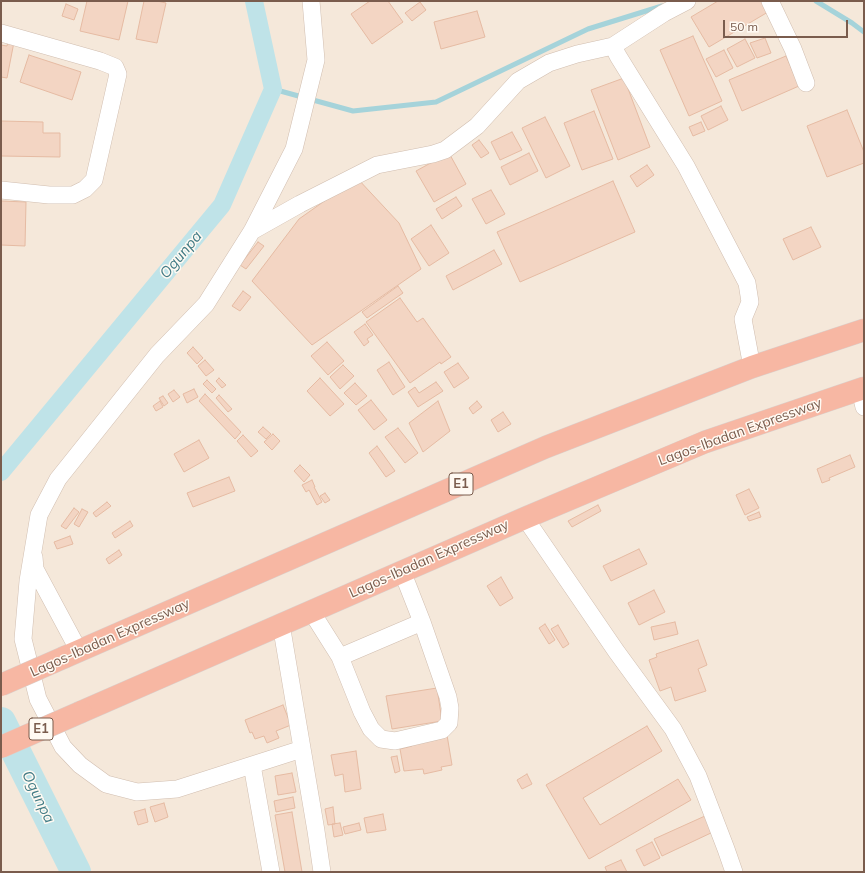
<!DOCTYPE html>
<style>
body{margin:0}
#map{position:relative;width:865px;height:873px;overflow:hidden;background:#fdf6ec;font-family:Mulish,sans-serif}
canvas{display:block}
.frame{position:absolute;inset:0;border:2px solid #7a5c4d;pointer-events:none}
.scale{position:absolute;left:723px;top:20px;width:125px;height:18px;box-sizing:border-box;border:2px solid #7a5c4d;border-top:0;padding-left:5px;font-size:12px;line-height:14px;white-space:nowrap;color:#7a5c4d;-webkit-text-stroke:3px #fffaf3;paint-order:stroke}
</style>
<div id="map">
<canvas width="865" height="873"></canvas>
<div class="frame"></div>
<div class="scale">50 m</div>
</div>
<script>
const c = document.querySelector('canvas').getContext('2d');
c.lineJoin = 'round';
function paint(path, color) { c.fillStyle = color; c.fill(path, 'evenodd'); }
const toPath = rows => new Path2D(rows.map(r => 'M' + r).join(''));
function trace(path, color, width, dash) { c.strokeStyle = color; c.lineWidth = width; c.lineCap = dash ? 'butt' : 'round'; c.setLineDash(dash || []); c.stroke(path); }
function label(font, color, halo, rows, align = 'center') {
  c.font = font + ' Mulish,sans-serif'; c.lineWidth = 3; c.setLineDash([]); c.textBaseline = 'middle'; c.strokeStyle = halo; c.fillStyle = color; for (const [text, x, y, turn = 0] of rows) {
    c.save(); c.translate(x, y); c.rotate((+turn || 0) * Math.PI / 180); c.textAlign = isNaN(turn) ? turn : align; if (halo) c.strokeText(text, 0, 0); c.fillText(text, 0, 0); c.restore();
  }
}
paint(toPath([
 [1,1,864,1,864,872,1,872]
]), '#f5e8da');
trace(toPath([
 [816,1,852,23,864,32],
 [273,89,353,111,436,102,588,29,662,6]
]), '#a5d3da', 5);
trace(toPath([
 [1,472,222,205,273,89,254,1]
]), '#bfe3e8', 18);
trace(toPath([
 [1,722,76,872]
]), '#bfe3e8', 30);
const building = toPath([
 [87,1,128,1,119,40,80,31,87,1],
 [144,1,157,1,166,3,157,43,136,39,144,1],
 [370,1,388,1,403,22,372,44,351,14,370,1],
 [718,1,761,1,768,12,709,47,691,17,718,1],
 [420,2,426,10,412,21,405,13,420,2],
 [66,4,78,9,74,20,62,16,66,4],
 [477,11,485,37,441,49,434,22,477,11],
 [693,36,722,101,689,116,660,50,693,36],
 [765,38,771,53,757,58,750,43,765,38],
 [745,39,755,58,737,67,727,49,745,39],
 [8,41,14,42,7,78,1,77,1,45,7,46,8,41],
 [724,50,733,68,716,77,706,59,724,50],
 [29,55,81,72,72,100,20,82,29,55],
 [786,56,799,86,742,111,729,80,786,56],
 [624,78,650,147,618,160,591,90,624,78],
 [721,106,728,120,708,130,701,116,721,106],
 [847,110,864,152,864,163,827,177,807,126,847,110],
 [594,111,613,159,582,170,564,123,594,111],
 [545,117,570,166,546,178,522,128,545,117],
 [1,121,43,122,43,133,60,133,60,157,1,156,1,121],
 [701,122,705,131,693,136,689,127,701,122],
 [512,132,522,150,500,160,491,142,512,132],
 [479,140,489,153,481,158,472,145,479,140],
 [449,153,466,184,434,202,416,171,449,153],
 [529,153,538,171,510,185,501,167,529,153],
 [647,165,654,175,637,187,630,176,647,165],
 [357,178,399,223,421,269,312,345,252,281,299,219,357,178],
 [613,181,635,232,520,282,497,232,613,181],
 [491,190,505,214,486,224,472,199,491,190],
 [456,197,462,206,442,219,436,209,456,197],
 [1,201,26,202,25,246,1,245,1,201],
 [431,225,449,253,429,266,411,239,431,225],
 [811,227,821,247,793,260,783,239,811,227],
 [258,242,264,246,246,269,240,265,258,242],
 [494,250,502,264,453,290,446,276,494,250],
 [398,286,403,293,367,318,362,312,398,286],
 [243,291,251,297,240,311,232,306,243,291],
 [400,298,417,322,423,318,451,357,441,364,440,362,410,383,366,322,400,298],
 [365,324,373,335,367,339,369,342,364,346,354,332,365,324],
 [327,342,344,361,328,375,311,356,327,342],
 [193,347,203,358,197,364,187,353,193,347],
 [205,360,214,370,206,376,198,366,205,360],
 [389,362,405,387,393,395,377,370,389,362],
 [458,363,469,378,454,388,444,372,458,363],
 [343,365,354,376,340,389,330,377,343,365],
 [219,378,226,385,222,388,216,381,219,378],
 [320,378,344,404,330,416,307,391,320,378],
 [207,380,216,389,212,393,203,384,207,380],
 [436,382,443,391,418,407,408,392,415,387,419,393,436,382],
 [355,383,367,396,356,405,344,393,355,383],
 [194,389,198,397,187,403,183,394,194,389],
 [174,390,180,397,173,402,168,394,174,390],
 [205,394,241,432,235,439,199,401,205,394],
 [219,395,232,409,228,412,216,398,219,395],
 [163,396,168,403,164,406,159,398,163,396],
 [371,400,387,420,374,430,358,410,371,400],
 [160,401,163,407,156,411,153,406,160,401],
 [438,401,450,431,423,452,409,423,438,401],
 [477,401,482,407,473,414,469,408,477,401],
 [503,412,511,424,498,432,491,420,503,412],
 [263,427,271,434,266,439,258,432,263,427],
 [398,428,418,453,405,463,385,437,398,428],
 [273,434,280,441,272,450,264,442,273,434],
 [243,435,258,451,251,457,237,441,243,435],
 [199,440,209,458,184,472,174,454,199,440],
 [377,446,395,471,386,477,369,453,377,446],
 [850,455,855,467,829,478,830,480,822,483,817,469,850,455],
 [300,465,310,475,304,482,294,471,300,465],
 [229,477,235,491,193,507,187,493,229,477],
 [312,480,315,487,314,487,322,502,317,505,309,490,306,492,302,485,312,480],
 [749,489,759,508,745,515,736,495,749,489],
 [325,493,330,500,325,503,320,496,325,493],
 [107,502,111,506,96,517,93,513,107,502],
 [598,505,601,511,572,527,568,521,598,505],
 [74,508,79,512,66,529,61,526,74,508],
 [82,509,88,512,79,527,74,524,82,509],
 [759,512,761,517,749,521,747,517,759,512],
 [130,521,133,526,115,538,112,533,130,521],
 [70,536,73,544,57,549,54,542,70,536],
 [639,549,647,564,611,581,603,566,639,549],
 [119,550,122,555,109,564,106,559,119,550],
 [501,577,513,598,500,606,487,586,501,577],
 [654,590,665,612,639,625,628,603,654,590],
 [675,622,678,634,654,640,651,627,675,622],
 [545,624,555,640,549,644,539,628,545,624],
 [558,625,569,644,563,648,551,629,558,625],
 [698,640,707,665,698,669,706,691,675,701,671,687,660,691,649,660,657,657,656,654,698,640],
 [437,688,442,721,392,729,386,696,437,688],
 [283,705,291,725,276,731,279,738,267,743,264,736,255,739,252,732,250,733,245,720,283,705],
 [647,726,662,751,583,798,600,825,678,779,691,800,589,859,546,785,647,726],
 [447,735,452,765,441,767,442,770,424,774,423,769,404,771,400,749,412,746,411,742,447,735],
 [356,751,361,789,345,792,343,774,335,776,331,755,356,751],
 [397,756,400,771,395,773,391,757,397,756],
 [292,773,296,792,278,795,275,776,292,773],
 [527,774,532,784,522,789,517,780,527,774],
 [293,797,295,808,276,812,274,801,293,797],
 [164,803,168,817,155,822,150,807,164,803],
 [333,807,335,824,328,825,325,809,333,807],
 [145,809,148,822,138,825,134,812,145,809],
 [292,812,302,872,285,872,275,815,292,812],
 [383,814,386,830,367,833,364,818,383,814],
 [705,816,713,832,662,856,654,839,705,816],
 [340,823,343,835,334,837,332,824,340,823],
 [359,823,361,830,345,834,343,827,359,823],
 [652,842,660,858,644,866,636,850,652,842],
 [621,860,627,872,607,872,605,867,621,860]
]);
paint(building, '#f3d5c3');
trace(building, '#e6bba3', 1);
const minor = toPath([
 [770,1,793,49,806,83],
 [1,33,100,61,115,67,118,74,94,180,85,189,73,195,49,195,1,190],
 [613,46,618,56,686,166,747,283,750,302,743,319,752,367],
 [252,231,300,204,377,165,433,154,445,150,477,126,518,81,549,63,577,54,613,46,664,13,687,1],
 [860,390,864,407],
 [525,518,616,651,673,729,698,776,726,849,734,872],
 [34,557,35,569,79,651],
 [311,611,340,657,362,712,371,729,381,739,395,741,442,730,449,723,450,708,448,697,422,622,402,571],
 [281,624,316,831,322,872],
 [340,657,422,622],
 [302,749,177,789,137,792,106,784,80,765,63,747,38,699,23,639,28,581,39,515,58,479,157,355,206,304,252,231,294,149,316,60,311,1],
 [252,765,271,872]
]);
const highway = toPath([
 [65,657,546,447,752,367,864,330],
 [81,712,525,518,705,442,864,388]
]);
trace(minor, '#d1beb0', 18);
trace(highway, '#dad1cd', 23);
trace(minor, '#fff', 17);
trace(highway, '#f7b7a3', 22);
const highwayBridge = toPath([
 [1,685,65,657],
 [1,747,81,712]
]);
trace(highwayBridge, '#dad1cd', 23, []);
trace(highwayBridge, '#f7b7a3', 22);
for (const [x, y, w] of [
 [461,484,24],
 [41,729,24]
]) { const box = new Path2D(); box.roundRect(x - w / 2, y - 11, w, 22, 3); c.fillStyle = '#fffaf3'; c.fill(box); trace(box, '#7a5c4d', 1); }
label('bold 13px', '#7a5c4d', null, [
 ["E1",461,484],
 ["E1",41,729]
]);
label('14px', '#7a5c4d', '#fffaf3', [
 ["Lagos-Ibadan Expressway",740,432,-20],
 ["Lagos-Ibadan Expressway",429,559,-24],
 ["Lagos-Ibadan Expressway",110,638,-24]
]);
label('italic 15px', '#437c86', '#fffaf3', [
 ["Ogunpa",181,255,-50],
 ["Ogunpa",38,797,64]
]);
</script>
